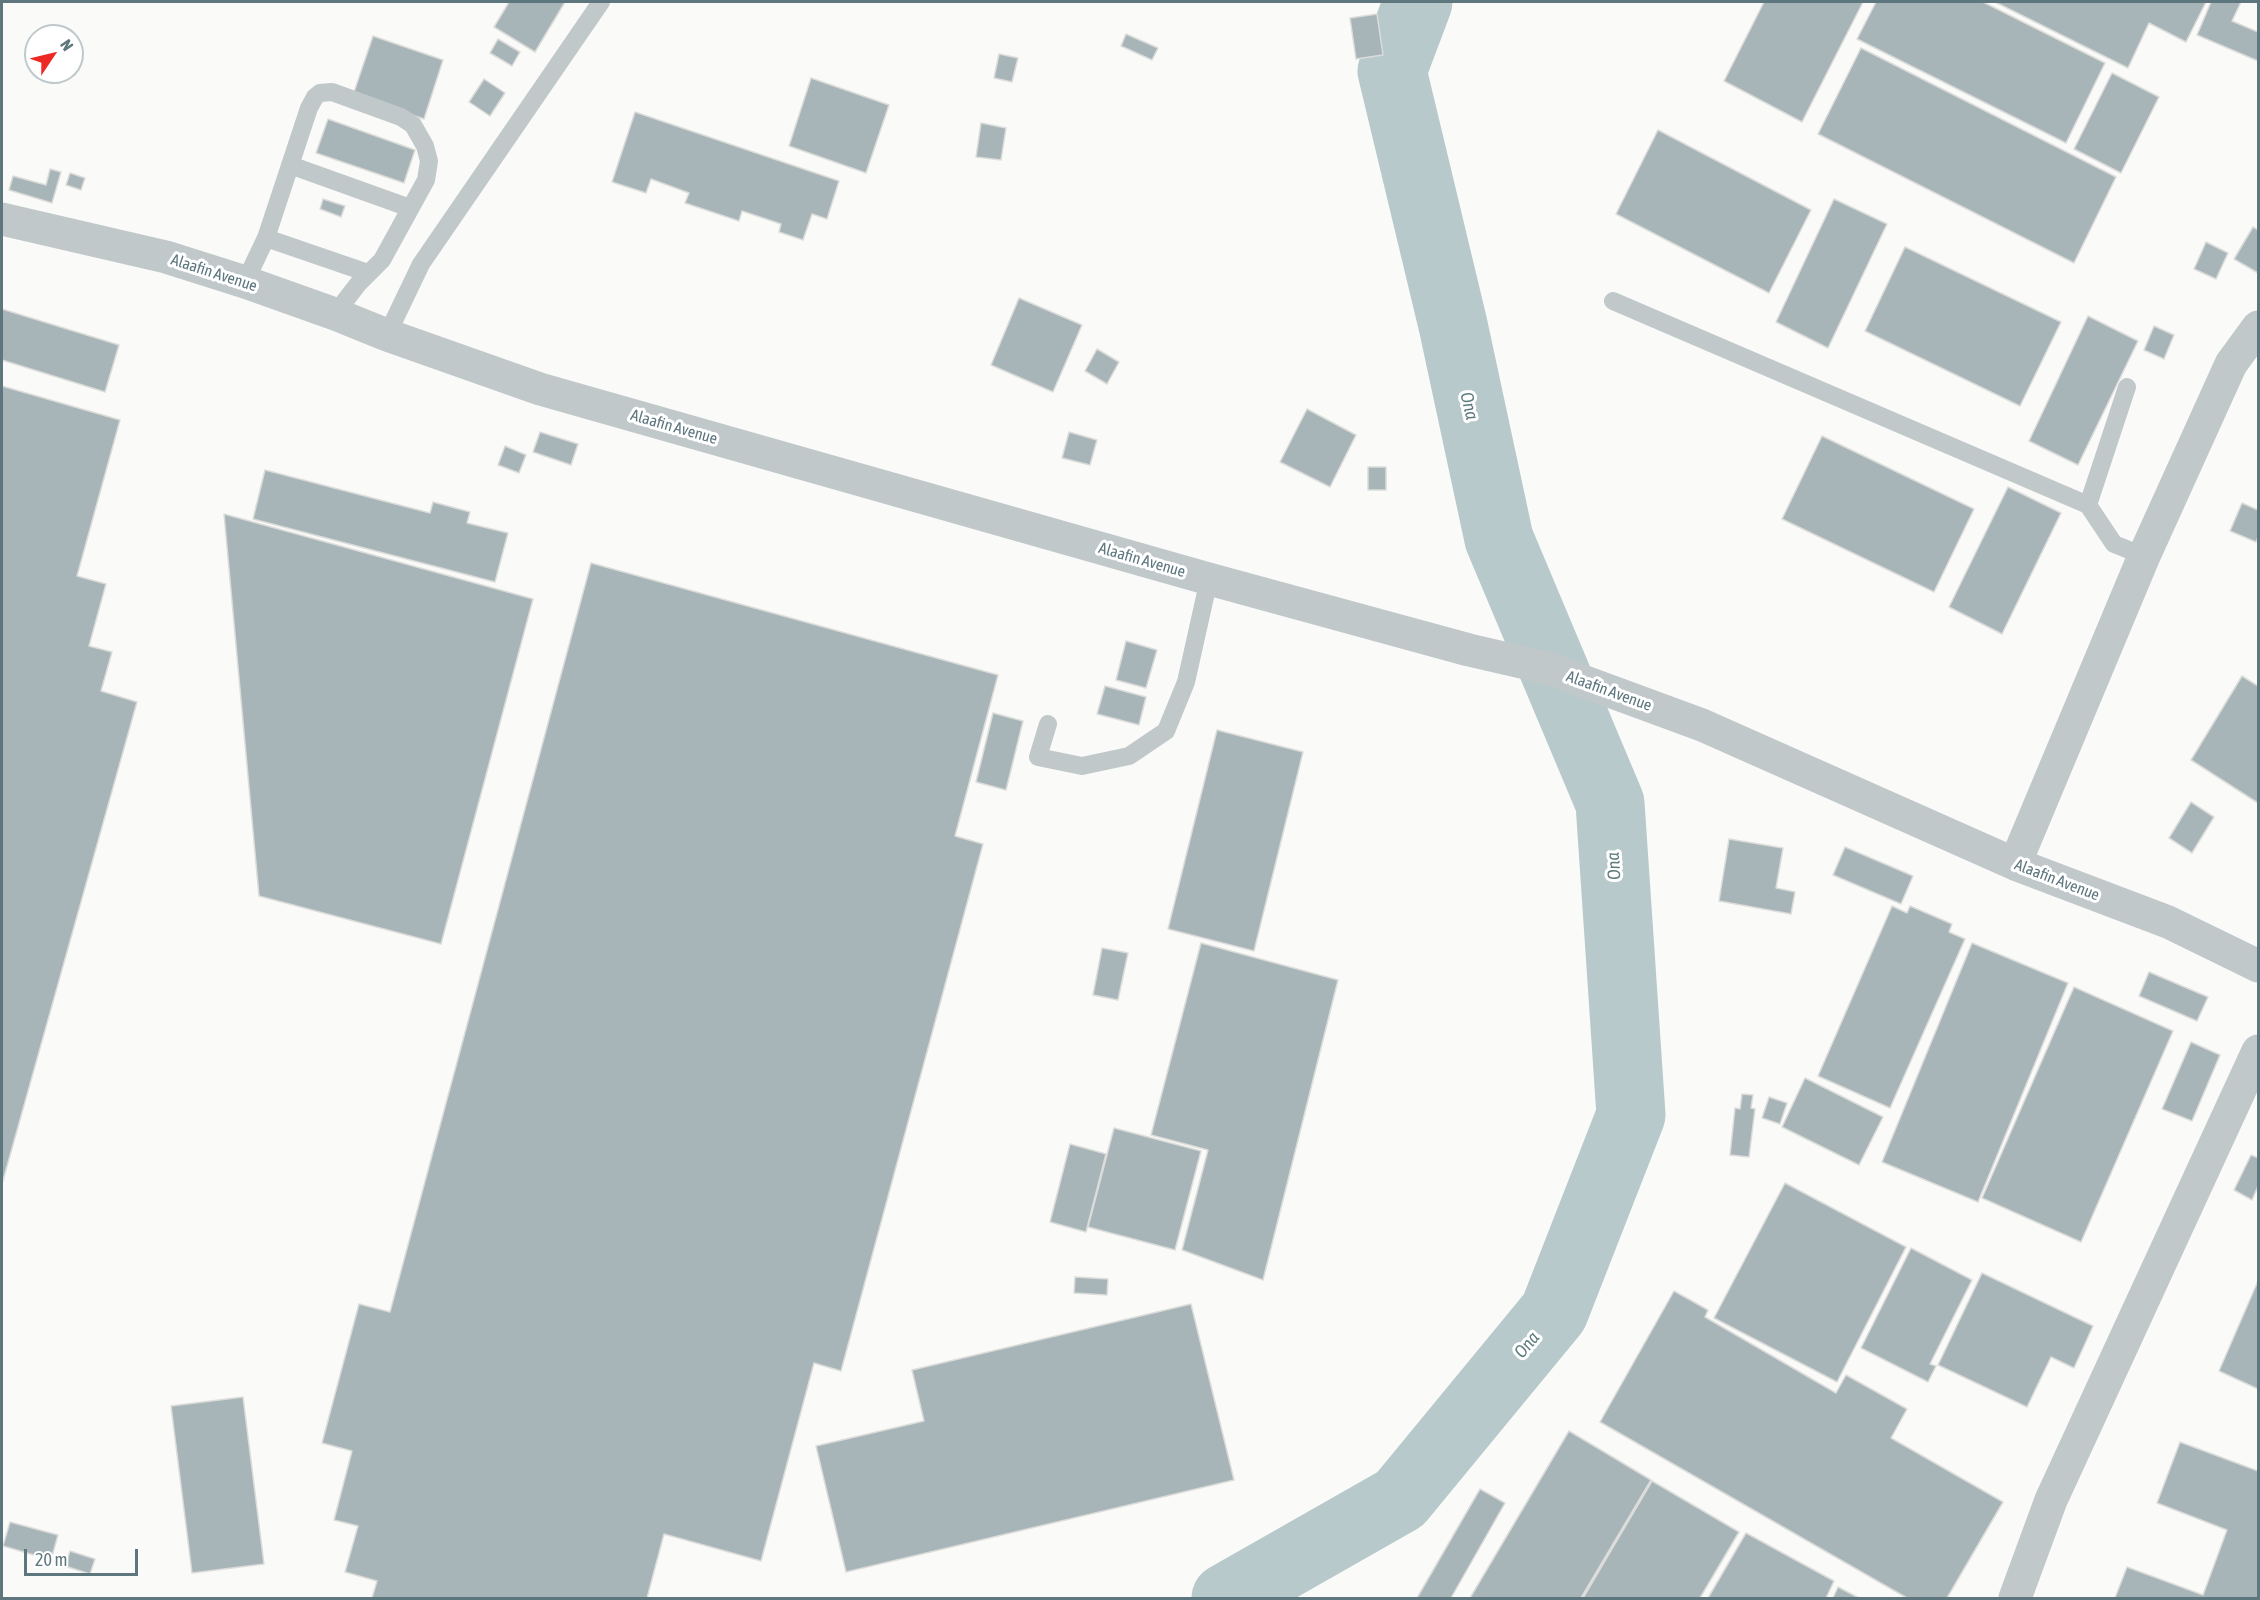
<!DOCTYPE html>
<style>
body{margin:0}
#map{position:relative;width:2260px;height:1600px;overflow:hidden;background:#fafaf8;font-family:"Asap Condensed",sans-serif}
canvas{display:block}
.frame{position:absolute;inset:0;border:3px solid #5e777f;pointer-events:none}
.north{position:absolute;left:24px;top:24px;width:60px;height:60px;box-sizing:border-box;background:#fff;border:2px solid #bfc9cc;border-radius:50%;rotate:55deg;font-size:16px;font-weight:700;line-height:24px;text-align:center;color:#5e777f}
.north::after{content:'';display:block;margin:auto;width:21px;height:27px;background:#ee2924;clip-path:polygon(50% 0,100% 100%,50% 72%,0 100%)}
.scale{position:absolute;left:24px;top:1549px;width:114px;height:27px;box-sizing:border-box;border:3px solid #5e777f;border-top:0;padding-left:8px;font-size:18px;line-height:21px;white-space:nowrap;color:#5e777f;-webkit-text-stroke:4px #fff;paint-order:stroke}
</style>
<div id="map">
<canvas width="2260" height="1600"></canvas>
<div class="frame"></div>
<div class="north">N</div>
<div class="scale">20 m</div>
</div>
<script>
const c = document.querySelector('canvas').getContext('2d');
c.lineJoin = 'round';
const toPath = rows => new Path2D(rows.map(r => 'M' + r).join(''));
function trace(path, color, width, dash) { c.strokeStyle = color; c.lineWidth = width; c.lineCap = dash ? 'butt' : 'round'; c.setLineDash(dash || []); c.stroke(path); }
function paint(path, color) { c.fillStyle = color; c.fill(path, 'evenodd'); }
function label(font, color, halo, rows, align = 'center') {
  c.font = font + ' "Asap Condensed",sans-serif'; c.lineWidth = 6; c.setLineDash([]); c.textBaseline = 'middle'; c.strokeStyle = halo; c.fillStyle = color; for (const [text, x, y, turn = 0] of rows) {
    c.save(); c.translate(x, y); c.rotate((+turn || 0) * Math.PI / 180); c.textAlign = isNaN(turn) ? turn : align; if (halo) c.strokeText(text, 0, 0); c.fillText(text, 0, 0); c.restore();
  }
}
trace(toPath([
 [1226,1598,1400,1499,1554,1312,1631,1115,1610,803,1499,539,1453,325,1392,71,1418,2]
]), '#b7c9ca', 69);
const building = toPath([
 [509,2,565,2,535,52,494,27,509,2],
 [1764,2,1863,2,1802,122,1724,81,1764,2],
 [1876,2,1983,2,2105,63,2066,143,1857,39,1876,2],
 [1995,2,2206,2,2186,42,2149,23,2128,68,1995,2],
 [2211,2,2241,2,2232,21,2258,32,2258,61,2197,35,2211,2],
 [1377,14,1383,55,1356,59,1350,18,1377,14],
 [1126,34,1158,48,1152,60,1121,46,1126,34],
 [373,36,443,60,424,119,353,95,373,36],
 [498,39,520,52,512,66,490,53,498,39],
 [1861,48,2116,177,2074,263,1818,134,1861,48],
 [999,54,1018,58,1012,82,994,78,999,54],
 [2112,73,2159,97,2121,173,2074,149,2112,73],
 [811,78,889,105,866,173,789,146,811,78],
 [484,79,505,93,490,116,469,102,484,79],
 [635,112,839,181,827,219,812,214,803,240,779,232,781,224,742,211,739,221,685,203,689,193,651,179,646,193,612,182,635,112],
 [328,119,415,150,404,183,316,153,328,119],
 [981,123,1006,128,1001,160,976,157,981,123],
 [1658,130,1811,210,1769,293,1616,214,1658,130],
 [50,169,61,172,52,203,9,190,13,176,46,185,50,169],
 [70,173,85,178,81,190,66,185,70,173],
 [323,199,345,206,341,217,320,209,323,199],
 [1834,199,1887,224,1828,348,1776,322,1834,199],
 [2253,227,2258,230,2258,273,2234,259,2253,227],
 [2206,242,2228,253,2216,279,2194,269,2206,242],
 [1905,247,2061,322,2020,406,1865,331,1905,247],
 [1019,298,1082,325,1053,392,991,365,1019,298],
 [2,309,119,345,105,392,2,360,2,309],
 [2088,316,2138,341,2078,465,2029,441,2088,316],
 [2154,326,2174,335,2164,359,2144,350,2154,326],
 [1097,349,1119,362,1107,384,1085,371,1097,349],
 [2,386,120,420,77,576,106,584,89,646,112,652,101,691,137,702,2,1184,2,386],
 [1307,409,1356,435,1330,487,1280,462,1307,409],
 [540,432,578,444,571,465,533,452,540,432],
 [1069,432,1097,440,1090,465,1062,458,1069,432],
 [1822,436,1974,509,1934,592,1782,519,1822,436],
 [505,446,526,455,519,473,498,465,505,446],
 [1368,467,1386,467,1386,490,1368,490,1368,467],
 [265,470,430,513,433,502,470,512,467,523,508,533,495,582,253,519,265,470],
 [2008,487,2061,513,2002,634,1949,607,2008,487],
 [2242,503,2258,510,2258,537,2256,542,2230,531,2242,503],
 [224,514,533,599,441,944,259,896,224,514],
 [591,563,998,675,955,836,983,844,841,1371,814,1363,761,1561,664,1534,647,1598,372,1598,377,1581,345,1572,358,1526,334,1520,352,1451,322,1443,359,1304,390,1312,591,563],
 [1126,641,1157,650,1146,688,1116,680,1126,641],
 [2242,676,2258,686,2258,803,2191,760,2242,676],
 [1105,686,1146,697,1139,725,1097,714,1105,686],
 [993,713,1023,721,1006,790,976,782,993,713],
 [1217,730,1303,752,1254,951,1168,929,1217,730],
 [2191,802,2214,817,2192,853,2169,838,2191,802],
 [1729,839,1783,848,1776,888,1795,892,1791,914,1719,901,1729,839],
 [1845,847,1913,876,1901,904,1833,875,1845,847],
 [1892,906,1907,913,1910,906,1952,924,1949,932,1965,939,1890,1108,1818,1076,1892,906],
 [1201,943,1338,980,1263,1280,1182,1250,1208,1150,1151,1135,1201,943],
 [1972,943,2068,983,1978,1202,1882,1162,1972,943],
 [1102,948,1128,953,1118,1000,1093,995,1102,948],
 [2149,972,2208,997,2197,1021,2139,996,2149,972],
 [2074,987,2173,1031,2081,1242,1982,1198,2074,987],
 [2191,1042,2220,1055,2192,1121,2162,1109,2191,1042],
 [1805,1078,1883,1117,1859,1165,1782,1127,1805,1078],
 [1742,1094,1753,1095,1751,1108,1755,1109,1749,1157,1730,1155,1735,1108,1740,1109,1742,1094],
 [1769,1097,1787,1103,1780,1124,1762,1118,1769,1097],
 [1114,1128,1201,1151,1175,1250,1088,1227,1114,1128],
 [1070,1144,1106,1154,1086,1232,1050,1222,1070,1144],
 [2251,1155,2258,1158,2258,1186,2252,1200,2234,1190,2251,1155],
 [1785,1183,1906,1247,1837,1382,1714,1318,1785,1183],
 [1911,1248,1972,1280,1930,1364,1936,1366,1928,1382,1861,1348,1911,1248],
 [1982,1273,2093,1326,2074,1368,2051,1357,2027,1407,1938,1365,1982,1273],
 [1075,1277,1108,1279,1107,1295,1074,1293,1075,1277],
 [2258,1281,2258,1389,2219,1371,2258,1281],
 [1674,1291,1708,1310,1705,1317,1836,1393,1846,1375,1907,1409,1891,1438,2003,1502,1947,1598,1907,1598,1600,1422,1674,1291],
 [1191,1304,1234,1480,846,1572,816,1446,924,1421,912,1370,1191,1304],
 [243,1397,264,1564,192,1573,171,1406,243,1397],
 [1569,1431,1651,1480,1581,1598,1470,1598,1569,1431],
 [2180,1442,2258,1471,2258,1598,2115,1598,2127,1567,2203,1595,2227,1530,2157,1503,2180,1442],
 [1652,1481,1739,1532,1700,1598,1583,1598,1652,1481],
 [1480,1489,1505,1503,1451,1598,1417,1598,1480,1489],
 [10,1522,58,1535,51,1560,3,1546,10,1522],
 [1746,1533,1834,1581,1826,1598,1708,1598,1746,1533],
 [70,1551,95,1559,90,1574,65,1566,70,1551],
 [1838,1587,1859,1598,1833,1598,1838,1587]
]);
paint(building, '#a7b5b8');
trace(building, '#dcdcda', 1.5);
trace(toPath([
 [290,165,410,208],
 [266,238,368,273],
 [245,282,266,238,309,108,315,97,320,93,332,92,401,117,413,125,425,146,429,161,426,180,382,260,358,284,335,314],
 [1613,301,2088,505,2114,544,2144,556],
 [387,335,421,264,601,2],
 [2088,505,2127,387],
 [1048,724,1038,757,1082,766,1129,756,1166,731,1186,682,1209,579]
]), '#c0c8ca', 18);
trace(toPath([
 [2,219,166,257,245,282,335,314,387,335,540,389,1209,579,1469,650,1547,668,1702,725,2015,864,2168,922,2258,966],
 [2015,864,2144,556,2231,364,2258,327],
 [2015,1598,2051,1500,2258,1051]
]), '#c0c8ca', 33);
label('16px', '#5e777f', '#fff', [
 ["Alaafin Avenue",214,273,18],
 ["Alaafin Avenue",674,427,16],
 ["Alaafin Avenue",1142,560,16],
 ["Alaafin Avenue",1609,691,20],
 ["Alaafin Avenue",2057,880,21]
]);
label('italic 18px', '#5e7c7e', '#fff', [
 ["Ona",1469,406,77],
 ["Ona",1614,866,-94],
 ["Ona",1527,1345,-50]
]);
</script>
